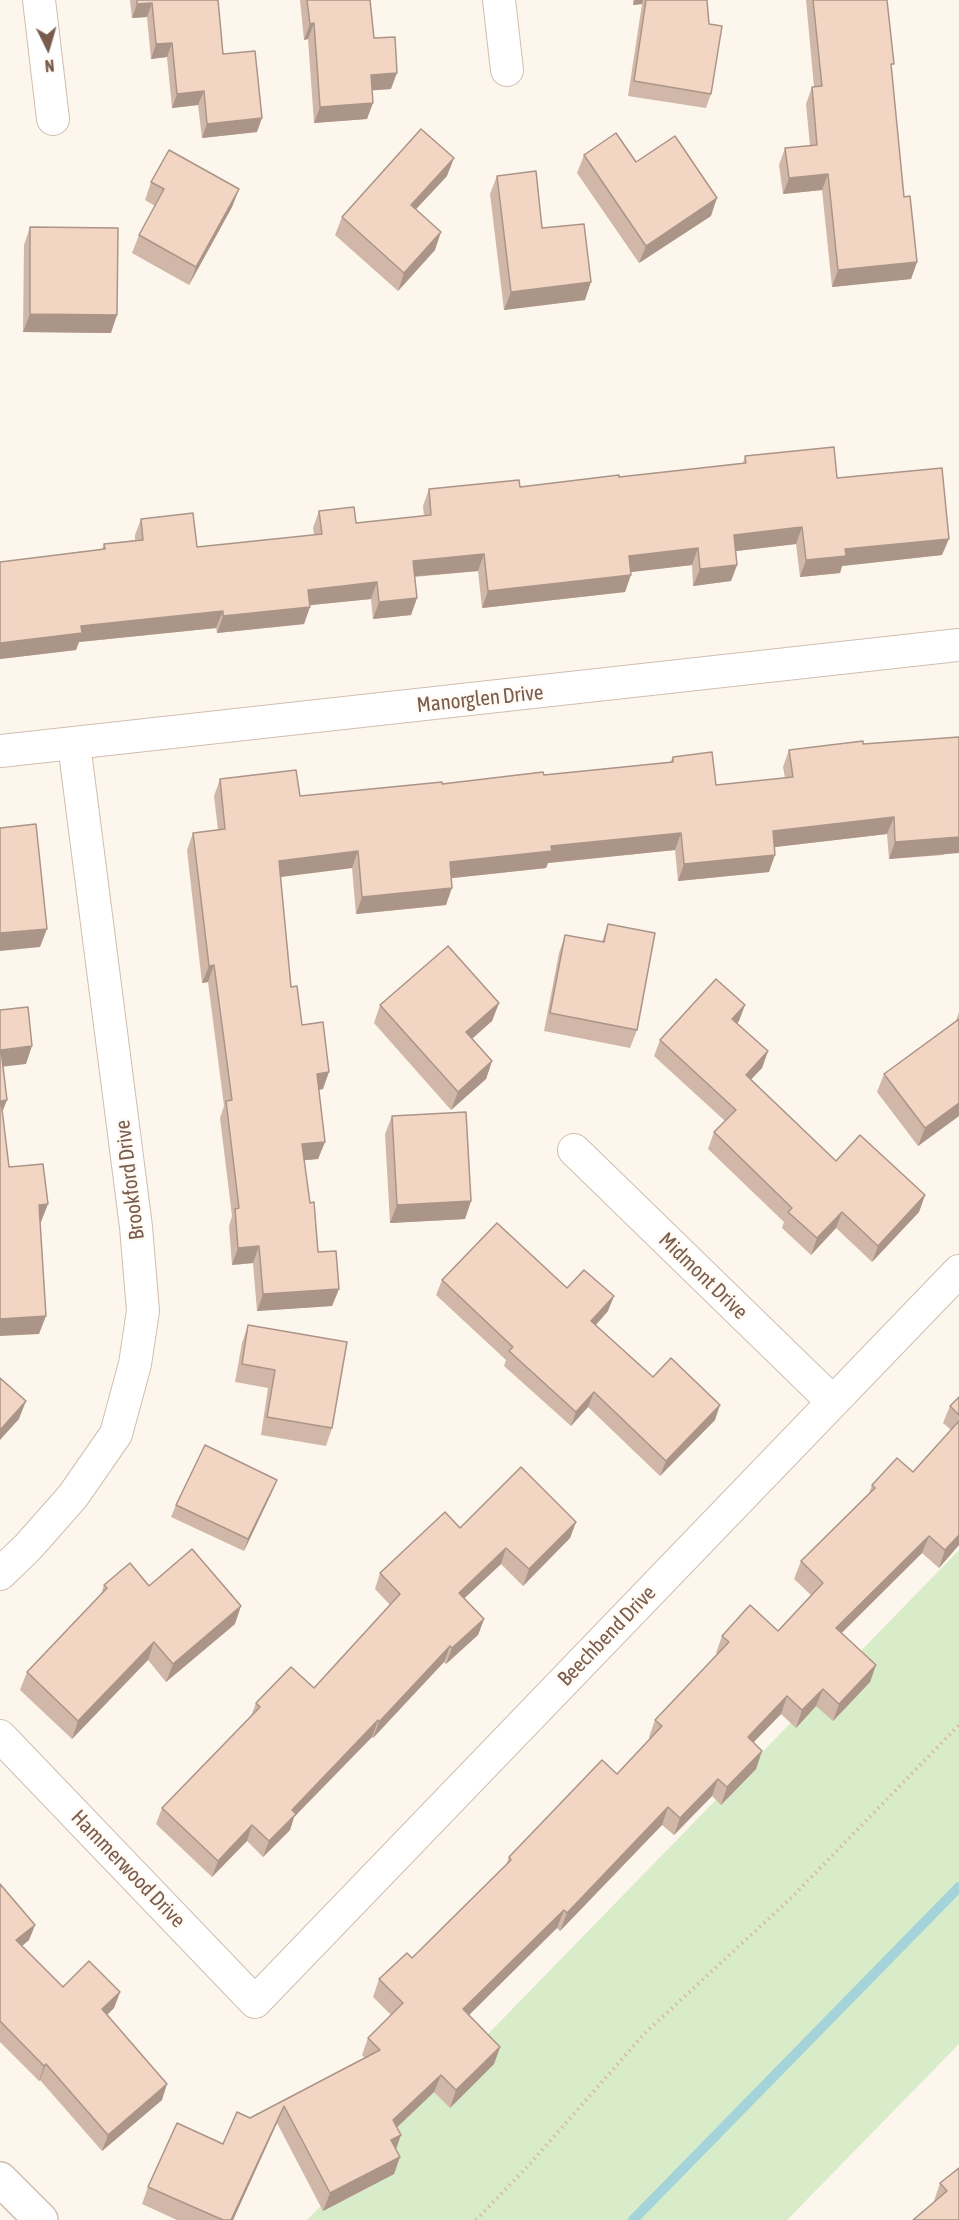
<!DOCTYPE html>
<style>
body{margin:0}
#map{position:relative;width:959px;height:2220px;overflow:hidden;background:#fdf6ec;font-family:"Asap Condensed",sans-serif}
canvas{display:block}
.north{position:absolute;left:18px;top:18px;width:60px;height:60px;-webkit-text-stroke:4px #fffaf3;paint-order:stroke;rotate:175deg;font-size:16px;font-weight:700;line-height:24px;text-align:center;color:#7a5c4d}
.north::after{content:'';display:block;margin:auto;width:21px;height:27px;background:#7a5c4d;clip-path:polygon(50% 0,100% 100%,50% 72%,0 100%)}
</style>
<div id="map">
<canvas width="959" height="2220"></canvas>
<div class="north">N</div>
</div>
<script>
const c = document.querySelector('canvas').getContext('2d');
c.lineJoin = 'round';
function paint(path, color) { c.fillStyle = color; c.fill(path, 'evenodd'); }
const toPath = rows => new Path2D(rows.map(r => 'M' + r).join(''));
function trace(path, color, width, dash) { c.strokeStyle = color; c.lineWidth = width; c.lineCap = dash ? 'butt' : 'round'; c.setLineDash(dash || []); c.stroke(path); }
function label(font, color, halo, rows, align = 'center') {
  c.font = font + ' "Asap Condensed",sans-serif'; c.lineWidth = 4.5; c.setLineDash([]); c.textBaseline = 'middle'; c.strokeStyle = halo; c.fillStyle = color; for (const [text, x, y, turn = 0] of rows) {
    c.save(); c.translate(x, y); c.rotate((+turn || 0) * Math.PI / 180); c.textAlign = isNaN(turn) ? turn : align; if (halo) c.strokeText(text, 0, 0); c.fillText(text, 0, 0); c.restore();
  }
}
paint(toPath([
 [959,1550,959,2044,787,2220,307,2220]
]), '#d8ecc9');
trace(toPath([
 [633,2220,959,1887]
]), '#a5d3da', 10);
const minor = toPath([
 [39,0,53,119],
 [499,0,507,70],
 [0,751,959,645],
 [574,1150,833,1402],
 [0,1574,28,1547,73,1496,116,1434,135,1364,143,1311,136,1227,74,744],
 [0,1736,255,2002,959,1271]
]);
const tertiary = toPath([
 [0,2179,41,2220]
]);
trace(minor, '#d1beb0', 34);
trace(tertiary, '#d1beb0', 36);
trace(toPath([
 [476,2220,529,2165,644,2034,791,1898,959,1725]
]), '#d9b8a5', 4, [1.5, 4.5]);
trace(minor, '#fff', 32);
trace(tertiary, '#fff', 33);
paint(toPath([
 [130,0,218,0,223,54,257,132,202,138,198,105,172,108,167,57,151,59,147,17,132,18],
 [300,0,370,0,374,38,391,89,372,90,367,119,314,123,308,39,304,40],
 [633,0,707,0,711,94,706,108,628,96,642,4,633,5],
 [806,0,887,0,891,71,904,197,917,262,911,279,832,287,822,190,783,194,779,165,785,148,810,146,806,104,812,87,814,87],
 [584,155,636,162,711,216,639,263,577,173],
 [447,176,416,209,435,250,398,291,335,235,342,217],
 [497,176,542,228,585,300,504,310,490,194],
 [151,182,239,189,232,207,189,285,132,253,139,235,155,206,145,200],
 [30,227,111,333,23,332,24,245],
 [745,456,837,478,942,555,842,566,840,573,800,577,796,544,736,551,737,565,731,581,693,586,692,565,631,572,625,592,482,608,478,571,414,577,417,598,411,615,373,619,371,599,310,605,304,624,217,633,216,628,79,642,76,650,0,659,0,562,102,549,104,544,135,540,135,535,141,519,197,547,314,535,313,528,319,511,356,523,424,516,423,506,429,489,520,487,619,477,743,463],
 [863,744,944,855,889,859,887,834,774,847,769,872,678,881,675,850,548,863,546,868,451,878,446,905,356,914,352,868,280,877,291,987,302,1025,323,1089,319,1090,325,1142,318,1159,304,1160,310,1203,318,1252,339,1289,332,1306,257,1311,253,1263,232,1265,229,1226,232,1216,220,1118,224,1106,208,982,202,983,187,850,193,833,218,830,214,796,220,779,300,796,544,775,670,762,673,757,716,785,785,778,783,767,789,750],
 [608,924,637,1030,630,1048,544,1031,559,953,565,935,602,942],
 [499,1003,492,1021,472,1039,492,1061,486,1079,451,1110,374,1023,380,1005],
 [959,1012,959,1116,918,1146,877,1092,884,1074,956,1021],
 [739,1021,737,1023,768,1051,762,1068,751,1079,836,1161,925,1195,919,1212,872,1262,836,1228,811,1255,782,1228,784,1222,708,1149,714,1132,725,1121,654,1056,660,1040],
 [392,1116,471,1201,465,1219,390,1223,385,1134],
 [442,1280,567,1288,608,1311,596,1325,653,1377,715,1420,660,1476,588,1407,571,1426,504,1366,506,1360,436,1295],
 [248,1325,332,1428,326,1446,261,1435,268,1388,235,1382,242,1343],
 [959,1397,959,1545,939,1568,922,1553,842,1633,876,1665,870,1682,833,1721,816,1706,796,1728,781,1714,753,1743,762,1751,756,1769,721,1805,712,1796,674,1835,662,1825,560,1931,557,1928,468,2015,500,2047,494,2064,450,2108,434,2092,397,2127,396,2149,400,2157,394,2174,323,2211,277,2123,233,2220,177,2220,142,2204,148,2187,223,2144,250,2118,365,2058,362,2055,368,2038,391,2015,373,1997,379,1979,412,1958,506,1865,509,1857,617,1774,650,1739,649,1737,655,1720,717,1655,716,1653,722,1636,778,1631,811,1595,794,1579,801,1561,869,1493,872,1485,913,1472,951,1430,943,1423,950,1406],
 [277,1480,272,1492,244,1551,171,1517,176,1505],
 [576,1522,570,1538,523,1586,501,1564,464,1598,484,1619,478,1635,446,1664,444,1662,373,1738,372,1737,294,1817,290,1830,263,1857,247,1841,212,1877,156,1824,162,1808,251,1716,256,1703,314,1688,390,1605,375,1589,380,1573,460,1528],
 [104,1585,149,1586,235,1624,166,1682,148,1660,72,1739,20,1690,27,1672,101,1594],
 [0,1884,35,1925,29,1940,22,1946,63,1987,120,1992,114,2008,107,2015,162,2100,102,2151,40,2080,39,2081,0,2042],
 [959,2168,959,2220,934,2201,940,2183]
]), '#d1b7a8');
paint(toPath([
 [635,0,643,0,642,4,633,5],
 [152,3,147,17,132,18,137,4],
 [314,23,308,39,304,40,310,24],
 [172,43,167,57,151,59,156,44],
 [397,73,391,89,365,91,371,75],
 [204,91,198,105,172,108,177,94],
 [373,103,367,119,314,123,320,107],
 [262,118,257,132,202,138,207,124],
 [454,158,447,176,404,222,411,205],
 [828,174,822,190,783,194,789,178],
 [239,189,232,207,189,285,196,267],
 [717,198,711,216,639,263,646,246],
 [441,232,435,250,398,291,404,273],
 [917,262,911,279,832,287,838,270],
 [591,282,585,300,504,310,511,292],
 [30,314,117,315,111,333,23,332],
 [802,527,796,544,728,552,734,535],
 [949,539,942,555,842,566,840,573,800,577,806,560,845,549],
 [698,548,692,565,623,573,629,556],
 [484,554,478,571,407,577,413,561],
 [737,565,731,581,693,586,700,569],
 [631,575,625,592,482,608,488,591],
 [377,582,371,599,302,606,308,590],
 [417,598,411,615,373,619,379,602],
 [310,607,304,624,217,633,223,616],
 [223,611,216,628,79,642,76,650,0,659,0,643,81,626],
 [894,817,887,834,767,848,773,831],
 [681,833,675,850,548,863,546,868,444,879,450,862,551,846],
 [959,837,959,853,889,859,895,842],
 [358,851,352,868,272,878,279,861],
 [775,855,769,872,678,881,684,864],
 [452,888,446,905,356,914,362,897],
 [47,929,40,947,0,951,0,933],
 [214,965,208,982,202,983,209,966],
 [499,1003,492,1021,459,1050,466,1032],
 [745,1005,739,1021,726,1035,732,1019],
 [32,1046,26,1064,0,1067,1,1050],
 [768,1051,762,1068,740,1091,746,1075],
 [492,1061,486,1079,451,1110,458,1092],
 [329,1072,323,1089,311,1091,317,1074],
 [7,1100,0,1118,1,1101],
 [959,1103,959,1116,918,1146,925,1128],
 [325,1142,318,1159,296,1161,302,1144],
 [925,1195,919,1212,872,1262,878,1246],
 [471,1201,465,1219,390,1223,397,1205],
 [48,1204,41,1222,33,1223,39,1205],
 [842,1212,836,1228,811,1255,817,1238],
 [259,1246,253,1263,232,1265,238,1248],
 [339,1289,332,1306,257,1311,263,1294],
 [614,1296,608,1311,586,1336,591,1321],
 [46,1316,39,1334,0,1336,0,1319],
 [594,1392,588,1407,571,1426,576,1412],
 [26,1401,19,1419,0,1440,0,1430],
 [720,1405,715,1420,660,1476,666,1461],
 [277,1480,272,1492,244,1551,248,1539],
 [576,1522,570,1538,523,1586,529,1569],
 [959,1535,959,1545,939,1568,945,1550],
 [929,1536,922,1553,829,1645,836,1628],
 [506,1548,501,1564,453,1609,459,1593],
 [241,1606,235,1624,166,1682,173,1664],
 [484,1619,478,1635,446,1664,452,1648],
 [154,1642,148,1660,72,1739,78,1721],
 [450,1646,444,1662,373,1738,379,1722],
 [876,1665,870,1682,833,1721,839,1704],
 [823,1689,816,1706,796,1728,802,1710],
 [787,1696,781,1714,741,1755,748,1737],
 [378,1720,372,1737,294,1817,290,1830,263,1857,269,1841,292,1810],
 [762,1751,756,1769,721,1805,727,1787],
 [718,1779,712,1796,674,1835,680,1818],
 [668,1807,662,1825,560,1931,567,1913],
 [252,1825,247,1841,212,1877,218,1861],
 [564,1910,557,1928,457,2027,463,2009],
 [35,1925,29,1940,10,1956,16,1940],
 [120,1992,114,2008,96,2025,102,2009],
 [500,2047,494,2064,450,2108,456,2090],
 [46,2064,40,2080,39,2081,44,2066],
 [441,2075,434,2092,387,2137,393,2120],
 [167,2084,162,2100,102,2151,108,2135],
 [284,2106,277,2123,233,2220,231,2220],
 [401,2135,395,2152,391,2140],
 [400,2157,394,2174,323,2211,330,2193]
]), '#aa9588');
const building = toPath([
 [137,0,218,0,223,54,255,51,262,118,207,124,204,91,177,94,172,43,156,44,152,3,137,4,137,0],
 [307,0,370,0,374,38,395,37,397,73,371,75,373,103,320,107,314,23,310,24,307,0],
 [646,0,707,0,709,24,722,26,711,94,634,81,646,0],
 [813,0,887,0,894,64,891,64,904,197,910,196,917,262,838,270,828,174,789,178,785,148,817,145,812,87,822,86,813,0],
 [421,129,454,158,411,205,441,232,404,273,342,217,421,129],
 [616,133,636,162,675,136,717,198,646,246,584,155,616,133],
 [169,150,239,189,196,267,139,235,164,189,151,182,169,150],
 [536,171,542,228,584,224,591,282,511,292,497,176,536,171],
 [30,227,118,228,117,315,30,314,30,227],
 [834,447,837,478,942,468,949,539,845,549,846,556,806,560,802,527,734,535,737,565,700,569,698,548,629,556,631,575,488,591,484,554,413,561,417,598,379,602,377,582,308,590,310,607,223,616,223,611,81,626,82,633,0,643,0,562,105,549,104,544,143,540,141,519,193,513,197,547,322,534,319,511,354,507,356,523,431,515,429,489,519,480,520,487,619,475,619,477,746,463,745,456,834,447],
 [959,737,959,837,895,842,894,817,773,831,775,855,684,864,681,833,551,846,552,851,450,862,452,888,362,897,358,851,279,861,291,987,297,986,302,1025,323,1022,329,1072,317,1074,325,1142,302,1144,310,1203,314,1202,318,1252,336,1251,339,1289,263,1294,259,1246,238,1248,235,1209,239,1208,226,1101,232,1100,214,965,209,966,193,833,225,829,220,779,296,770,300,796,442,782,442,784,543,772,544,775,673,762,673,757,712,752,716,785,793,777,789,750,863,741,863,744,959,737],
 [36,824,47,929,0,933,0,828,36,824],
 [608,924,655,933,637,1030,550,1013,565,935,604,942,608,924],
 [448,946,499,1003,466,1032,492,1061,458,1092,380,1005,448,946],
 [716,979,745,1005,732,1019,768,1051,746,1075,836,1161,860,1135,925,1195,878,1246,842,1212,817,1238,788,1212,792,1208,714,1132,736,1110,660,1040,716,979],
 [28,1007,32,1046,1,1050,7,1100,1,1101,9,1167,43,1164,48,1204,39,1205,46,1316,0,1319,0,1010,28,1007],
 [959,1019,959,1103,925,1128,884,1074,959,1019],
 [466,1112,471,1201,397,1205,392,1116,466,1112],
 [497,1223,567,1288,584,1270,614,1296,591,1321,653,1377,671,1358,720,1405,666,1461,594,1392,576,1412,509,1351,513,1347,442,1280,497,1223],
 [248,1325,347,1342,332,1428,267,1417,275,1370,242,1364,248,1325],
 [0,1378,26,1401,0,1430,0,1378],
 [959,1397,959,1415,950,1406,959,1397],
 [959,1421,959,1535,945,1550,929,1536,836,1628,876,1665,839,1704,823,1689,802,1710,787,1696,748,1737,762,1751,727,1787,718,1779,680,1818,668,1807,567,1913,564,1910,463,2009,500,2047,456,2090,441,2075,393,2120,401,2135,391,2140,400,2157,330,2193,284,2106,231,2220,223,2220,148,2187,177,2123,223,2144,237,2112,250,2118,380,2050,368,2038,403,2003,379,1979,407,1953,412,1958,511,1860,509,1857,602,1760,617,1774,662,1726,655,1720,729,1642,722,1636,750,1605,778,1631,823,1583,801,1561,875,1488,872,1485,897,1458,913,1472,959,1421],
 [205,1445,277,1480,248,1539,176,1505,205,1445],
 [521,1467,576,1522,529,1569,506,1548,459,1593,484,1619,452,1648,450,1646,379,1722,378,1720,292,1810,296,1814,269,1841,252,1825,218,1861,162,1808,260,1707,256,1703,291,1667,314,1688,400,1594,380,1573,445,1512,460,1528,521,1467],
 [192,1549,241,1606,173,1664,154,1642,78,1721,27,1672,107,1588,104,1585,130,1563,149,1586,192,1549],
 [0,1884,35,1925,16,1940,63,1987,89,1961,120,1992,102,2009,167,2084,108,2135,46,2064,44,2066,0,2021,0,1884],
 [959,2168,959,2220,913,2220,947,2191,940,2183,959,2168]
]);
paint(building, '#f3d5c3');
trace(building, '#aa9588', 1.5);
label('21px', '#7a5c4d', '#fffaf3', [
 ["Manorglen Drive",480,699,-6],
 ["Brookford Drive",130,1180,-97],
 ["Midmont Drive",703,1276,44],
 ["Beechbend Drive",607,1636,-46],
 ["Hammerwood Drive",128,1869,46]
]);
</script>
